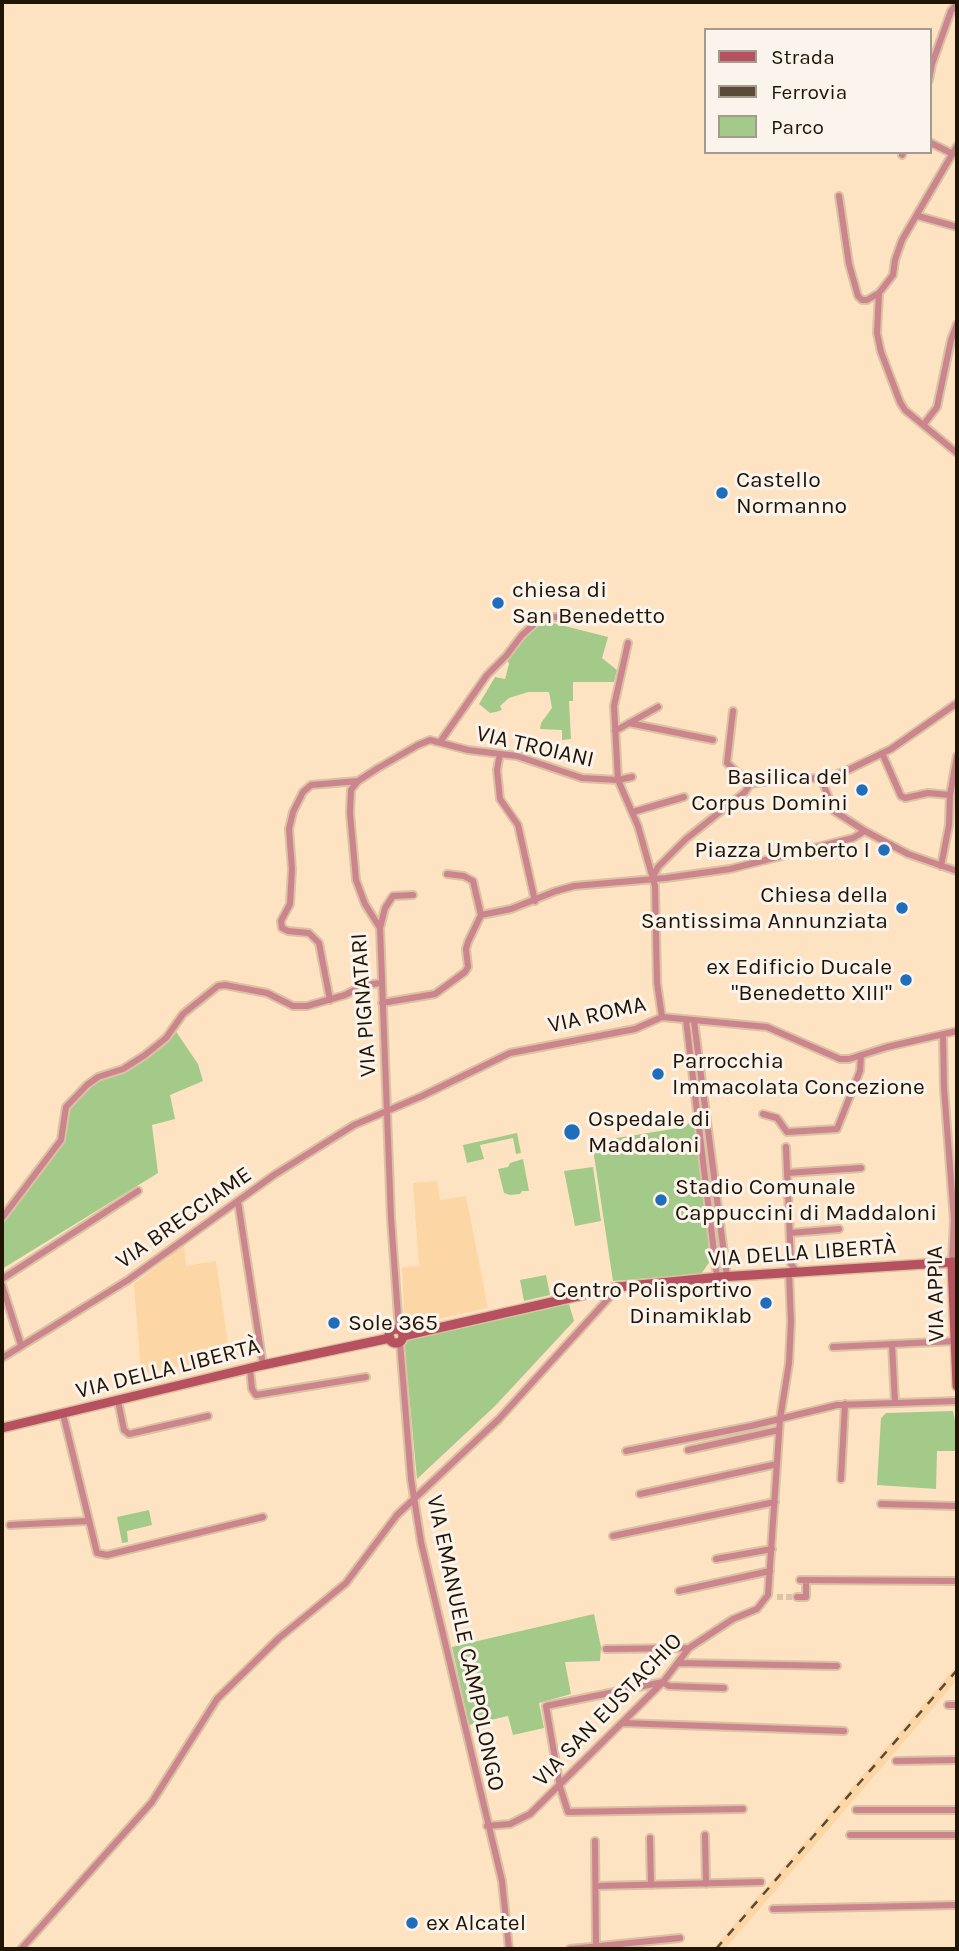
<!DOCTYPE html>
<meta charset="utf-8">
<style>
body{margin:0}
#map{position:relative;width:959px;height:1951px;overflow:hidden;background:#fee3c2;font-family:Karla,sans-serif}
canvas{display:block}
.frame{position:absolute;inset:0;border:4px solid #201505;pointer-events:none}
.legend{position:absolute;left:704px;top:28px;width:228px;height:126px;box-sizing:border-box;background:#fbf4ec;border:2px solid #a39b90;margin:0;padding:9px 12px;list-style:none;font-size:21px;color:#201505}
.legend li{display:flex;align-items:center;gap:14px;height:35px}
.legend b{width:35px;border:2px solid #a39b90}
</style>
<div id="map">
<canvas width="959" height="1951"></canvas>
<div class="frame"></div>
<ul class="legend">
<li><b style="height:9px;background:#b75160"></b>Strada</li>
<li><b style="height:9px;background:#5a4b36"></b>Ferrovia</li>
<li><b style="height:19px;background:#a3ca89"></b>Parco</li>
</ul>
</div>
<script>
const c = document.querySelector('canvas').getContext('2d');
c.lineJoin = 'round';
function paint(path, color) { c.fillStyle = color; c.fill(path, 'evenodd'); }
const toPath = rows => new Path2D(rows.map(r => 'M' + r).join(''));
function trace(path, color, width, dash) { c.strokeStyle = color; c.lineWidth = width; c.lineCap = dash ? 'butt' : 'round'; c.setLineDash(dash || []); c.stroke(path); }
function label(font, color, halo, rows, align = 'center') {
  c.font = font + ' Karla,sans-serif'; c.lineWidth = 6; c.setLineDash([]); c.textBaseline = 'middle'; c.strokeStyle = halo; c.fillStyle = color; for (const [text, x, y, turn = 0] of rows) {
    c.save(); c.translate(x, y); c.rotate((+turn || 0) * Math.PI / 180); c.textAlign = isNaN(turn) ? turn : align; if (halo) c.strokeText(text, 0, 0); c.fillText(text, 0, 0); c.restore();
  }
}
paint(toPath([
 [437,1181,440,1200,466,1196,488,1308,405,1326,402,1267,419,1266,413,1183],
 [184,1245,186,1266,216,1261,230,1358,141,1373,134,1284],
 [957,1665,957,1680,902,1744,725,1949,713,1949]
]), '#fcd6a5');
paint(toPath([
 [549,622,608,637,602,658,617,670,614,682,573,682,573,701,569,701,571,739,562,740,562,730,540,729,541,723,552,708,549,692,528,692,509,698,500,706,502,710,496,712,490,713,479,704,495,677,505,679,509,664,507,659,527,634,536,626],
 [175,1030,198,1064,203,1081,170,1095,175,1119,152,1125,158,1173,2,1269,2,1223,43,1170,63,1140,68,1110,96,1082,130,1069,168,1040],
 [689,1123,695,1123,713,1257,701,1274,613,1281,592,1142,685,1127],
 [517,1133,521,1153,516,1154,513,1138,480,1145,484,1159,467,1163,463,1145],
 [523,1159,529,1191,522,1191,520,1194,510,1195,504,1193,498,1169,508,1167,510,1163],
 [593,1167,601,1221,575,1226,564,1171],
 [546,1275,550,1295,524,1301,520,1280],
 [569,1304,574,1321,495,1406,417,1479,404,1341],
 [953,1411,957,1430,957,1451,937,1451,936,1489,877,1485,881,1418,886,1413],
 [149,1510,152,1525,127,1531,128,1542,122,1543,117,1517],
 [594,1614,601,1647,600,1661,565,1662,571,1694,539,1703,544,1728,513,1735,508,1716,469,1725,452,1647]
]), '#a3ca89');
trace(toPath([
 [777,1597,797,1597]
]), '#ddc4a6', 6, [6, 3]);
const street = toPath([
 [929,80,932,64,951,11,957,4],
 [929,142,953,154],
 [957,146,902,240,895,260,893,275,879,293,877,333,881,352,900,402,905,410,957,453],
 [902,155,903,152],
 [839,196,849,264,858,296,862,300,867,300,879,293],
 [918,216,957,227],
 [924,424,937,407,951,340,957,324],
 [628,643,614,706,618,780,638,826,655,886,657,983,662,1017],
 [733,711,727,763,750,784],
 [629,723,713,740],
 [615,731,658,707],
 [440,742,487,675,506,656,522,635,542,617,556,617],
 [882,753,901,796,905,798,928,793,950,795],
 [500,754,497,770,500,799,518,825,535,901],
 [821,778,834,811,865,831,908,854,957,871],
 [633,812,684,797],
 [941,866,949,825,950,795,957,756],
 [447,874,464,876,473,881,481,915],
 [652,879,658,867,686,839,745,792,750,784,781,779,828,778,848,770,891,749,957,703],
 [380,928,385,908,393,896,413,895],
 [330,1000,319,943,309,933,288,931,282,928,281,921,290,904,292,869,289,829,293,812,303,792,311,785,358,781],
 [382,1003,435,994,465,972,468,967,466,949,468,942,481,915,511,909,556,891,574,886,666,878,730,869,853,838,865,831],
 [686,1020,717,1277],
 [694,1021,727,1277],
 [943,1034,944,1088,954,1220,952,1262],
 [763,1114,777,1118,787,1132,837,1129,860,1071,861,1055],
 [786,1147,791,1264,797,1272],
 [787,1173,861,1168],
 [238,1202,263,1365],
 [2,1218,61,1140,66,1107,87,1085,98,1077,123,1069,145,1055,166,1038,183,1014,218,986,225,985,267,993,293,1006,307,1006,345,995,364,985,381,983],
 [790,1233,839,1229],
 [2,1279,138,1191],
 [2,1285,21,1345],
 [399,1330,391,1218,380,928,365,904,356,880,350,813,351,790,358,781,378,768,418,745,430,740,468,750,517,756,582,778,618,780,632,777],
 [400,1342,411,1479,421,1542,502,1881,509,1949],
 [892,1344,895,1403],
 [833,1347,956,1341],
 [2,1358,128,1280,274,1175,354,1125,422,1096,510,1053,635,1029,662,1017,767,1027,840,1059,849,1059,887,1047,957,1031],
 [250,1369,252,1389,256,1395,366,1377],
 [118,1401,124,1430,129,1434,208,1416],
 [63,1414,97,1553,107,1555,263,1517],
 [688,1450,779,1430],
 [626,1451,751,1426,837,1405,957,1401],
 [841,1479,845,1404],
 [640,1494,777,1464],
 [881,1504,957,1506],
 [10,1525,88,1521],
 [613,1536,775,1502],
 [716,1559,772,1549],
 [800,1580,957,1581],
 [679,1591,770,1571],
 [797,1597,806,1597,806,1580],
 [606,1649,689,1648],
 [678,1663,837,1666],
 [724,1688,669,1686,663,1682,546,1706,560,1787,568,1812,743,1809],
 [948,1705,957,1705],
 [623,1723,844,1731],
 [896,1761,957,1760],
 [856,1810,957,1810],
 [487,1826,510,1824,530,1814,663,1682,689,1648,733,1619,757,1609,768,1595,780,1419,789,1363,791,1322,789,1273],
 [705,1835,706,1884],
 [850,1835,957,1835],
 [650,1838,651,1885],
 [595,1841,596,1946],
 [596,1886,761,1882],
 [773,1909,957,1905],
 [21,1949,152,1802,217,1699,279,1638,346,1583,397,1515,499,1419,617,1289],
 [570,1949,680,1938]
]);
const secondary = toPath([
 [952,1262,957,1386],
 '389 1336a7 7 0 1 1 14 0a7 7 0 1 1-14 0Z',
 [403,1336,618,1287,720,1277,957,1262],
 [2,1428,263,1365,390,1338]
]);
trace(street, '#dac2a4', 10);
trace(secondary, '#dac2a4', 12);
trace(street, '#cc858c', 6);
trace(secondary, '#b75160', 9);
trace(toPath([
 [716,1949,957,1670]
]), '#5a4b36', 2.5, [9, 9]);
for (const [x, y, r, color] of [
 [722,493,7,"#206dbc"],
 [498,603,7,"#206dbc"],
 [862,790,7,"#206dbc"],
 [884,850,7,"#206dbc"],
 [902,908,7,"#206dbc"],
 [906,980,7,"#206dbc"],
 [658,1074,7,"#206dbc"],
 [572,1132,9,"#206dbc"],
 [661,1200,7,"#206dbc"],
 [766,1303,7,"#206dbc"],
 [334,1323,7,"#206dbc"],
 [412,1923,7,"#206dbc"]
]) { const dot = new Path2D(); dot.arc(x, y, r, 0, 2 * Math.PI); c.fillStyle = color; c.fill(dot); trace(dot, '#fbf4ec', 2.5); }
label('23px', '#201505', '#fbf4ec', [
 ["Castello",736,480],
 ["Normanno",736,506],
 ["chiesa di",512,590],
 ["San Benedetto",512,616],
 ["Basilica del",848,777,"right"],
 ["Corpus Domini",848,803,"right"],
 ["Piazza Umberto I",870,850,"right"],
 ["Chiesa della",888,895,"right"],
 ["Santissima Annunziata",888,921,"right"],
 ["ex Edificio Ducale",892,967,"right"],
 ["\"Benedetto XIII\"",892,993,"right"],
 ["Parrocchia",672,1061],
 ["Immacolata Concezione",672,1087],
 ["Ospedale di",588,1119],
 ["Maddaloni",588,1145],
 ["Stadio Comunale",675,1187],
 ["Cappuccini di Maddaloni",675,1213],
 ["Centro Polisportivo",752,1290,"right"],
 ["Dinamiklab",752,1316,"right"],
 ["Sole 365",348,1323],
 ["ex Alcatel",426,1923]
], 'left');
label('23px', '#201505', '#fbf4ec', [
 ["VIA TROIANI",535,747,13],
 ["VIA PIGNATARI",364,1005,-94],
 ["VIA ROMA",597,1015,-13],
 ["VIA BRECCIAME",184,1218,-35],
 ["VIA DELLA LIBERTÀ",802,1253,-4],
 ["VIA APPIA",936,1294,-91],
 ["VIA DELLA LIBERTÀ",168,1369,-14],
 ["VIA EMANUELE CAMPOLONGO",465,1643,78],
 ["VIA SAN EUSTACHIO",608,1710,-46]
]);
</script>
